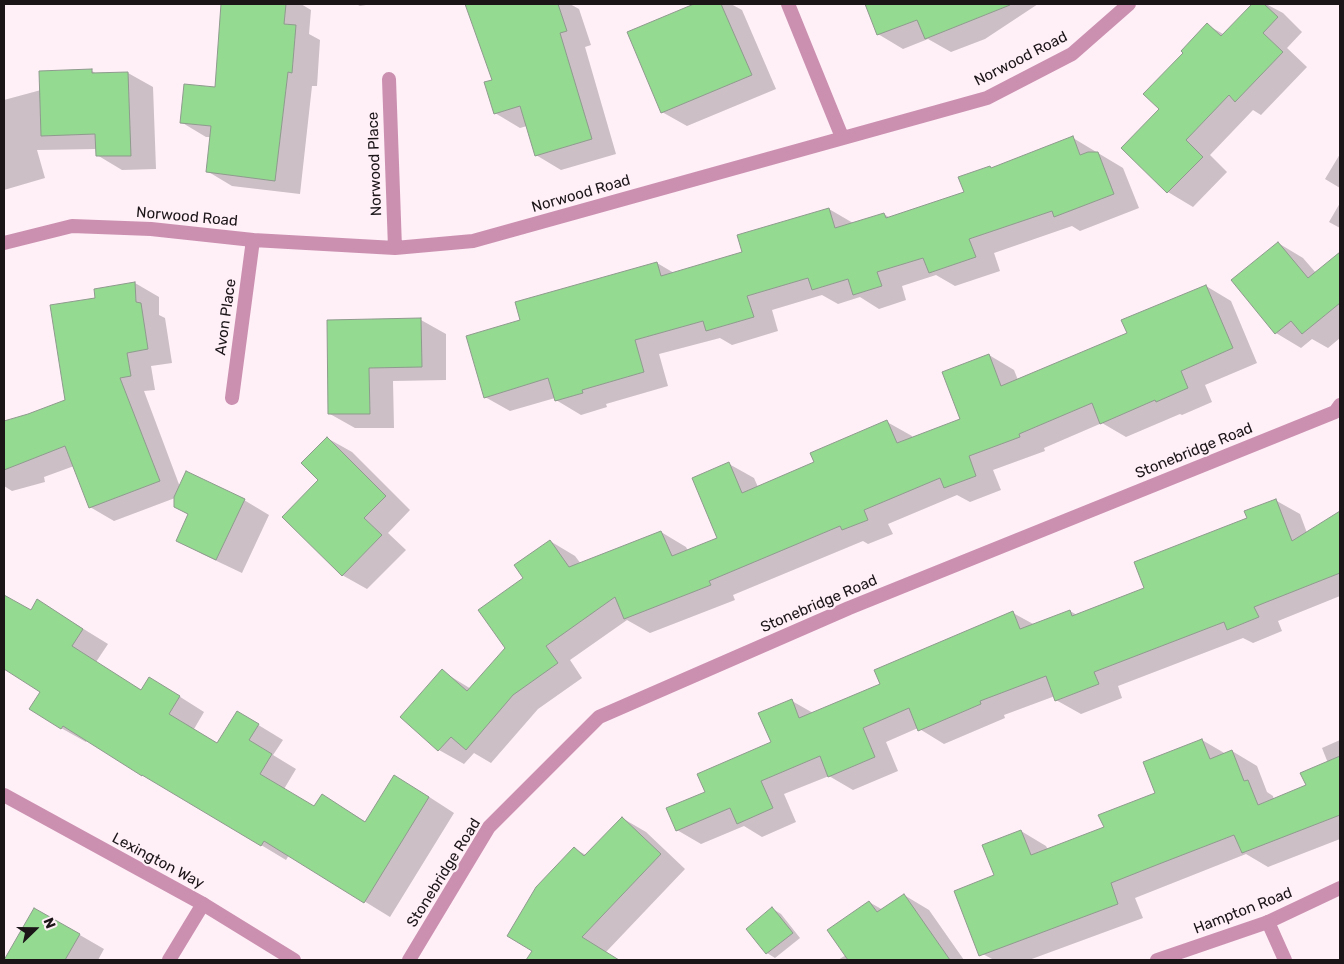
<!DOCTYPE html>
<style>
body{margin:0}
#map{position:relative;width:1344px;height:964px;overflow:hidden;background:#ffeff7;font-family:Rubik,sans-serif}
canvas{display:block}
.frame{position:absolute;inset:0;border:5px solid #1b1518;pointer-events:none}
.north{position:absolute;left:10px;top:904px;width:50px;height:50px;-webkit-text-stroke:4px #ffeff7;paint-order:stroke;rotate:68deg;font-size:14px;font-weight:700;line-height:20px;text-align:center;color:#1b1518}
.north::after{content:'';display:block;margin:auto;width:18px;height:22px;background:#1b1518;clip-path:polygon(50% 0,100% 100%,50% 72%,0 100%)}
</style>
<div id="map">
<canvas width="1344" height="964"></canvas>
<div class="frame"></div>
<div class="north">N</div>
</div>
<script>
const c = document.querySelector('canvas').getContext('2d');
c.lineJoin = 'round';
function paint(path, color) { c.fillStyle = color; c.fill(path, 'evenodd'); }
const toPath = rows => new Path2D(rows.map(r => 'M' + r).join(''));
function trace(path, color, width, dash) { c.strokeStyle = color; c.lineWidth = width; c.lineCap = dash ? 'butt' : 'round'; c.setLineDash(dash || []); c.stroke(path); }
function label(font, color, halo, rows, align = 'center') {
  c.font = font + ' Rubik,sans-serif'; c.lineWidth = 4.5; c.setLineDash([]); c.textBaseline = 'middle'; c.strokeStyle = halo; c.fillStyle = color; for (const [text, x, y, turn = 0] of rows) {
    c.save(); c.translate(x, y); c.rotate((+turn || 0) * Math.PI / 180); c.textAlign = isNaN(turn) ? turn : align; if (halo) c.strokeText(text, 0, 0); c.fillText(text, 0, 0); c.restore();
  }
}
paint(toPath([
 [222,4,301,4,311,10,309,34,320,40,317,86,312,86,300,194,232,186,207,171,211,137,206,137,181,122,216,89],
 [356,4,372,4,360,6],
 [481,4,570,4,579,9,591,45,585,47,616,154,561,170,536,155,527,126,520,128,495,113,493,80,468,8],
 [697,4,731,4,742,10,776,89,687,126,662,112,629,32],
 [866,4,1038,4,985,39,951,52,928,39,903,49,878,34],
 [1254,4,1266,4,1283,13,1302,32,1287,48,1307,67,1261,115,1253,110,1210,155,1227,172,1193,207,1168,192,1160,109,1185,53,1207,25,1225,35],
 [92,71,97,74,128,73,153,87,156,169,122,170,97,155,97,149,37,150,45,178,4,190,4,100,41,90],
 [1073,138,1123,168,1139,208,1080,231,1072,226,994,253,1000,271,955,286,936,275,902,286,906,300,879,309,860,297,838,304,822,295,772,310,778,331,732,345,720,338,659,354,668,386,606,404,607,407,581,415,556,400,555,398,510,411,485,397,522,321,657,263,674,273,744,252,829,209,853,223,884,214,890,218,965,192,993,169],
 [1340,154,1340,188,1325,179],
 [1340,203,1340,228,1329,222],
 [1278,243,1303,258,1316,273,1327,264,1340,272,1340,338,1328,348,1312,339,1301,348,1276,333],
 [135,283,159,297,159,315,165,318,172,363,151,366,155,390,144,391,180,487,244,500,269,515,242,573,202,554,178,540,189,515,175,507,175,498,114,521,90,507,74,466,44,477,45,482,12,491,4,486,4,422,28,415,67,401,97,299],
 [1206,286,1231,301,1257,363,1205,385,1212,402,1182,415,1180,414,1126,437,1102,423,1044,448,1045,451,993,470,1001,490,970,502,957,495,888,524,893,534,868,544,863,541,733,595,735,600,650,633,627,620,570,660,582,678,538,709,491,763,474,753,464,764,439,750,442,671,471,689,506,648,525,578,550,541,575,556,581,564,661,532,686,547,688,551,719,538,729,464,754,478,758,487,815,463,887,422,912,436,913,439,962,420,989,355,1014,370,1018,380,1128,333],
 [421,320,446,334,446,380,393,381,394,428,355,428,330,414,328,321],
 [327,438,352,452,410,510,388,533,406,550,367,589,342,575,320,480],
 [1275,500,1300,514,1307,533,1340,512,1340,596,1278,621,1282,631,1253,643,1243,638,1118,686,1122,698,1081,714,1056,700,1055,696,1004,715,1005,718,944,744,918,728,886,742,898,771,853,790,829,776,784,794,796,822,762,837,744,826,701,844,677,830,706,792,772,743,792,701,813,713,882,685,1013,613,1035,625,1070,611,1077,615,1146,589],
 [4,597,31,611,38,601,108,644,96,662,142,691,174,693,204,712,194,729,218,744,237,712,283,740,273,755,296,769,284,789,315,808,347,810,366,822,420,791,454,813,390,917,289,855,286,860,87,740,86,742,61,728,42,691,4,667],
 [1202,740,1226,754,1232,751,1257,766,1267,792,1273,796,1274,800,1308,786,1328,763,1322,748,1340,740,1340,839,1268,867,1246,854,1135,898,1143,918,1029,960,994,960,979,952,996,876,1021,831,1046,846,1048,850,1105,828,1156,793],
 [622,818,646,832,685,869,606,952,619,960,528,960,533,951,575,849,586,855],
 [904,895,929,910,964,960,838,960,846,955,869,902,883,910],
 [35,909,104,949,98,960,6,960],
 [773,909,781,914,800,938,775,958,767,953,748,929]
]), '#0003');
const building = toPath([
 [221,4,286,4,284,24,296,25,292,73,288,72,275,181,206,172,211,126,180,123,184,84,215,87,221,4],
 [465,4,558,4,567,31,560,33,592,139,535,156,520,106,494,114,484,82,492,80,465,4],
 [694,4,721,4,752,75,661,113,627,32,694,4],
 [865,4,1009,4,1010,5,925,39,917,20,877,35,865,4],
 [1252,4,1264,4,1278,17,1263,33,1283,52,1235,102,1229,95,1186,140,1203,157,1167,193,1121,148,1159,109,1143,94,1183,53,1181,51,1207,23,1221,36,1252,4],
 [92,69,92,73,128,72,131,156,96,156,95,134,41,136,39,71,92,69],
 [1073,136,1080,155,1088,152,1098,152,1114,194,1054,217,1052,211,969,239,976,257,929,273,923,258,877,272,882,286,853,295,848,279,812,290,808,278,747,296,754,317,706,331,703,321,635,340,644,372,582,390,583,393,555,401,548,378,484,398,466,336,520,320,515,302,657,262,661,276,742,252,737,235,829,208,835,228,884,213,886,218,964,192,958,177,990,166,991,168,1073,136],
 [1278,242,1308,278,1340,252,1340,303,1302,334,1291,321,1275,334,1231,280,1278,242],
 [135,282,136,302,141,303,148,349,127,353,131,376,120,378,160,481,89,508,65,446,4,470,4,421,28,414,65,400,50,305,95,298,94,289,135,282],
 [1206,285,1233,348,1181,371,1188,388,1156,402,1155,400,1100,424,1092,403,1019,434,1020,437,969,456,976,476,944,488,940,478,864,510,868,520,842,530,840,526,709,581,711,585,624,619,615,597,546,646,558,663,513,695,466,750,451,737,438,751,400,717,442,669,467,691,505,648,478,610,523,578,514,565,550,540,569,567,661,531,672,556,717,538,692,478,729,462,742,493,814,462,810,453,887,420,897,443,960,419,942,372,989,354,1001,386,1127,333,1121,320,1206,285],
 [421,318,422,367,369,368,370,414,328,414,327,320,421,318],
 [327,437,386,496,364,518,382,535,342,576,282,517,318,480,301,463,327,437],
 [186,471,245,499,216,560,176,541,188,514,174,507,174,497,186,471],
 [1276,499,1292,541,1340,511,1340,573,1254,607,1259,617,1227,630,1224,622,1094,672,1099,684,1055,701,1046,676,980,701,981,704,918,731,909,708,863,728,875,757,828,777,820,756,761,781,773,808,737,824,730,808,676,831,666,808,705,792,697,774,771,742,758,713,792,699,799,718,880,684,874,670,1013,611,1020,629,1070,610,1072,616,1144,588,1134,562,1247,518,1244,511,1276,499],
 [4,595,31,610,37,599,83,629,72,646,141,690,149,677,180,696,169,714,217,743,237,711,259,724,249,740,272,754,260,774,314,806,322,794,365,822,394,775,429,797,364,903,264,841,261,846,142,775,142,776,63,726,61,729,29,709,40,692,4,669,4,595],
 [1202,739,1210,759,1232,750,1244,781,1248,780,1258,805,1306,785,1300,773,1340,756,1340,815,1242,853,1234,835,1159,864,1111,883,1118,904,979,956,954,891,994,875,982,845,1021,830,1031,855,1104,827,1098,815,1155,793,1143,762,1202,739],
 [622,817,661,854,582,937,619,960,526,960,532,951,507,936,536,887,574,847,584,856,622,817],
 [904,894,950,960,848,960,827,930,869,901,877,912,904,894],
 [772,907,793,933,766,954,746,929,772,907],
 [34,908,80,934,65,960,4,960,34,908]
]);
paint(building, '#94da91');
trace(building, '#8e9a8d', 1);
trace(toPath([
 [788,4,842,137],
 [389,79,395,248],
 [4,243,72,226,151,229,253,240,395,248,473,241,987,98,1072,54,1129,4],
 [232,398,253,240],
 [1268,922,1285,960],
 [169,960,203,904],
 [409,960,489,827,599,717,849,608,1335,412,1340,405]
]), '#cb90b0', 14);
trace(toPath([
 [4,795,203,904,294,960],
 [1157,960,1268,922,1340,888]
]), '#cb90b0', 14);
label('15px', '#1b1518', '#ffeff7', [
 ["Norwood Road",1021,59,-27],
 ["Norwood Place",375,164,-92],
 ["Norwood Road",581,194,-16],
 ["Norwood Road",187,217,5],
 ["Avon Place",226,317,-82],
 ["Stonebridge Road",1194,451,-22],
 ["Stonebridge Road",819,604,-23],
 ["Lexington Way",158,861,28],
 ["Stonebridge Road",444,873,-58],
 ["Hampton Road",1243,911,-21]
]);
</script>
